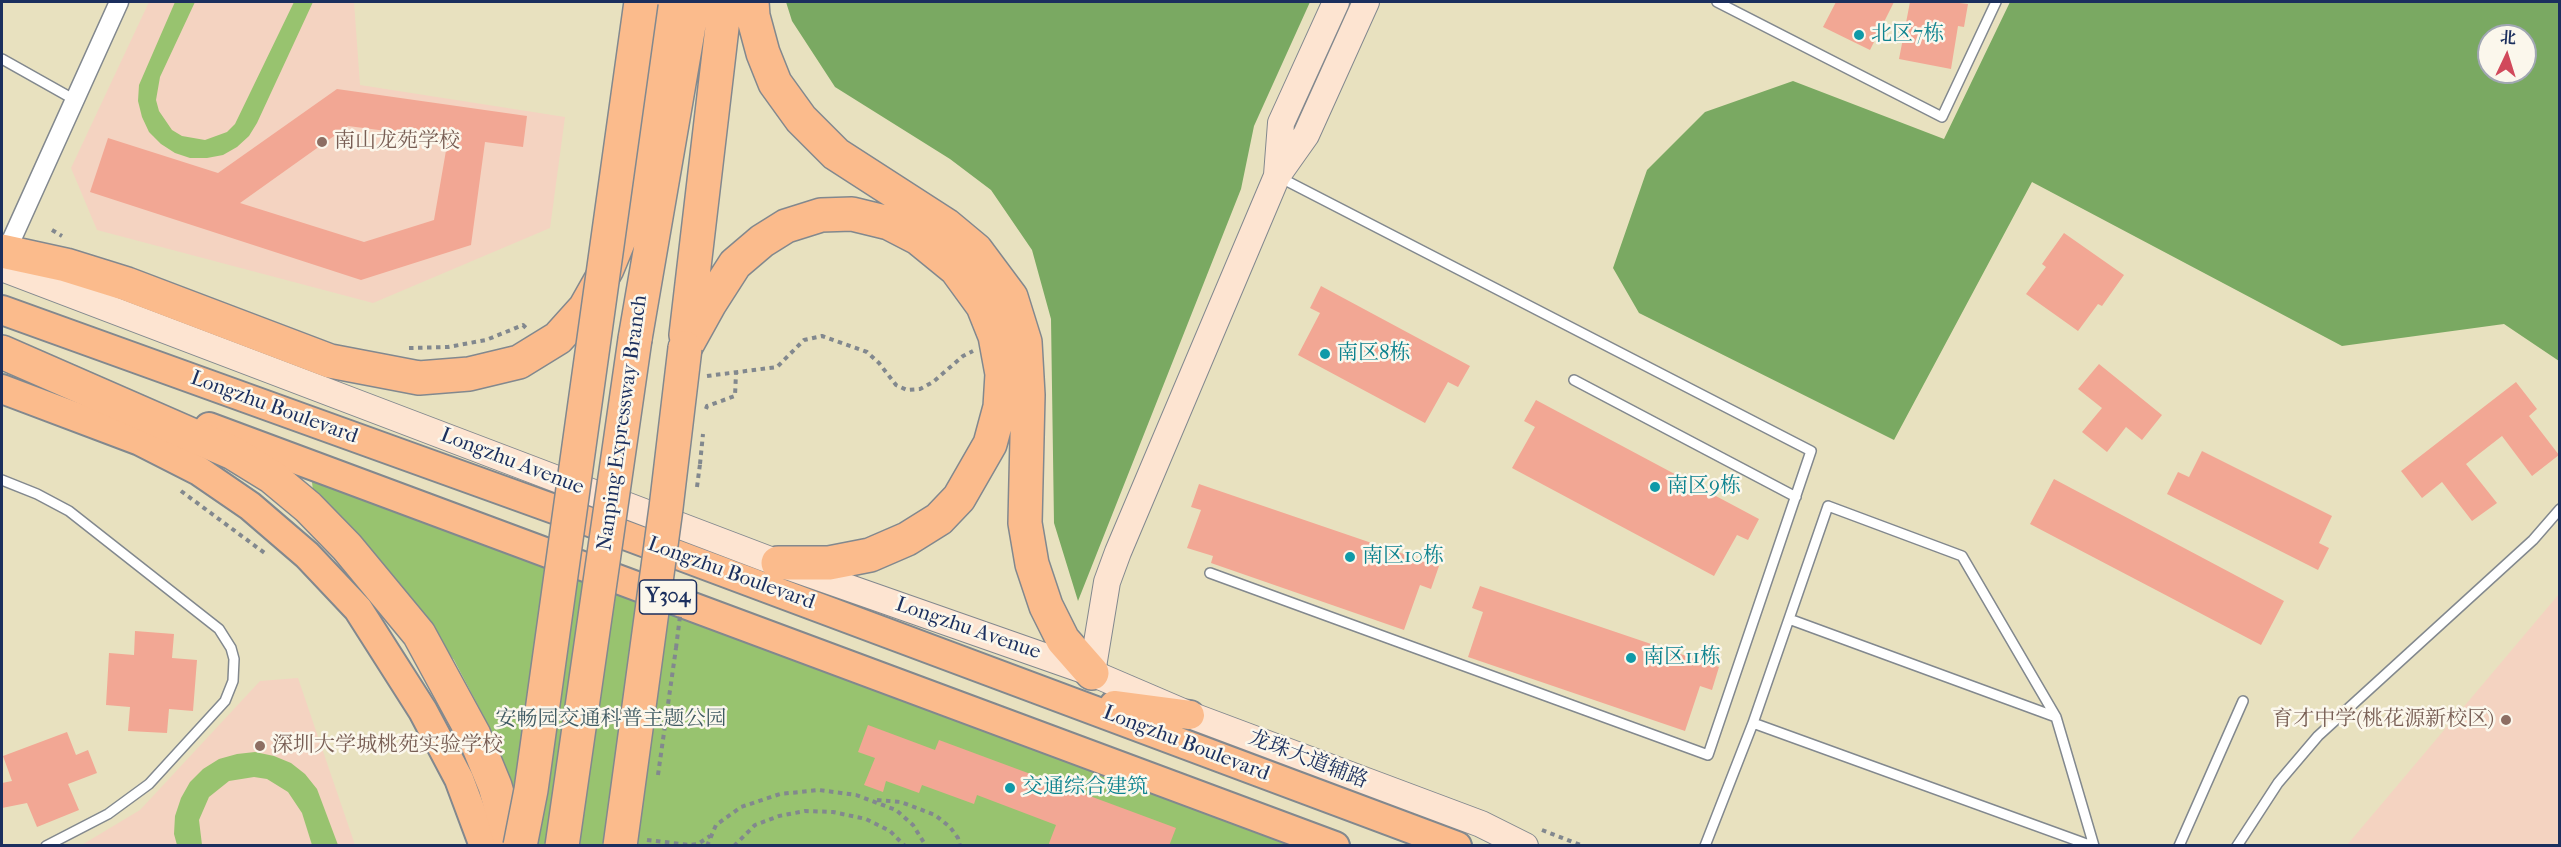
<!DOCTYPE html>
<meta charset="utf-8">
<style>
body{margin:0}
#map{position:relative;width:2561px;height:847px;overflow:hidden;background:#e8e1bf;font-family:"IM FELL French Canon","Noto Serif SC",serif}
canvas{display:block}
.frame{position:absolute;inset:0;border:3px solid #1b2f5e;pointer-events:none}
.north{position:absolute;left:2477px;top:24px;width:60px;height:60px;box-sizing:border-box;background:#fbf7ec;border:2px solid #a1a7b3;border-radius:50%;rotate:4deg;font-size:16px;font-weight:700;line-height:24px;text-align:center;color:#1b2f5e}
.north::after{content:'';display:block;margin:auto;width:21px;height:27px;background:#d1495b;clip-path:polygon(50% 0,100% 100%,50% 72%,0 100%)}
</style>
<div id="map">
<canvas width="2561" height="847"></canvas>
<div class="frame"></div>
<div class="north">北</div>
</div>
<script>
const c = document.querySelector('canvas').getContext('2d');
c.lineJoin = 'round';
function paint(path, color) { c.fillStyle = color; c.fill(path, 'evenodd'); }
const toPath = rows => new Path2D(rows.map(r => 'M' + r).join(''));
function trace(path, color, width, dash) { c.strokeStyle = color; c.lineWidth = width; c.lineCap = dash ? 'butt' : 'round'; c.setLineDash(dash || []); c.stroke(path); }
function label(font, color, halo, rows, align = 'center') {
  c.font = font + ' "IM FELL French Canon","Noto Serif SC",serif'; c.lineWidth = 5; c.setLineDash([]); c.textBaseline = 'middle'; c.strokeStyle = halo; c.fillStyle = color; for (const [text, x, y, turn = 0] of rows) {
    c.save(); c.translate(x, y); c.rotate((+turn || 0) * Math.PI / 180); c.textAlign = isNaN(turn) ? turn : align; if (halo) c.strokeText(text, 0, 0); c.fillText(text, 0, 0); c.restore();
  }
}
paint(toPath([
 [149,2,354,2,360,85,565,117,550,228,373,303,97,230,71,168],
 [2559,594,2559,845,2347,845],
 [298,678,355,845,80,846,140,810,260,681]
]), '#f4d3c1');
paint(toPath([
 [175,2,195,2,160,77,156,100,159,111,172,130,182,136,205,140,227,132,235,124,294,2,313,2,257,123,249,136,237,147,223,155,207,158,190,158,175,153,161,144,149,132,142,117,138,101,139,85],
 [320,476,1301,845,493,845,482,803,451,733,484,717,454,660,399,587,313,491,312,482],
 [255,752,274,756,291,763,305,774,317,789,338,845,312,845,302,813,288,792,267,779,254,777,229,781,209,797,199,820,202,845,177,845,174,834,175,816,181,798,190,782,203,769,219,759,237,754]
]), '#98c36f');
paint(toPath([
 [786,2,1310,2,1254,126,1241,189,1078,601,1054,523,1051,319,1032,250,991,190,950,159,835,87,792,21],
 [2010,2,2559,2,2559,361,2504,324,2342,346,2032,182,1894,440,1639,313,1613,268,1647,170,1705,112,1793,81,1944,139],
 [2489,36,2525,36,2525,72,2489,72]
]), '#7aa962');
paint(toPath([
 [1836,2,1894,2,1870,50,1823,27],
 [1910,2,1951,2,1968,4,1964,27,1958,26,1951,69,1899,59],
 [337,89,527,116,523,147,485,142,471,245,361,280,90,192,108,138,218,173],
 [348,126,448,139,434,220,364,242,240,203],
 [2064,233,2124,275,2102,306,2098,304,2078,331,2026,294,2046,267,2042,264],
 [1321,286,1470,366,1458,387,1448,382,1425,423,1298,355,1320,313,1310,308],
 [2099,364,2162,415,2142,440,2126,427,2107,452,2082,432,2102,408,2078,389],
 [2516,382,2537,409,2529,416,2559,455,2532,476,2502,436,2466,464,2497,503,2472,521,2442,482,2422,498,2401,471],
 [1536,400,1759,519,1748,540,1737,535,1714,576,1512,468,1535,427,1524,421],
 [2202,451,2332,516,2319,543,2329,548,2318,570,2167,494,2178,472,2189,477],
 [2054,479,2284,601,2261,645,2030,524],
 [1199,484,1439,566,1431,589,1420,585,1404,630,1211,563,1213,556,1187,548,1201,510,1191,507],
 [1480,586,1719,667,1712,690,1700,686,1685,731,1468,657,1483,612,1472,608],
 [135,631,174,634,172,658,197,660,193,711,169,709,167,733,128,731,130,707,106,705,109,653,134,655],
 [868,725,935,750,939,740,1176,828,1169,846,1048,846,1056,825,977,795,974,804,922,785,919,793,886,781,883,792,864,785,875,758,858,752],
 [67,732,76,755,88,750,97,773,68,784,79,810,37,827,27,803,2,808,2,783,12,781,3,756]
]), '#f2a794');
const lane = toPath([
 [1717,2,1942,117,1996,2],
 [2,59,75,100],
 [1574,380,1796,497],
 [2,480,37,494,69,511,219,629,231,648,234,659,233,681,225,701,149,784,108,814,46,846],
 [1210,573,1708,755,1811,451,1279,177],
 [1789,619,2056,717],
 [1753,723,1828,506,1962,556,2056,717,2094,846],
 [1705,846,1753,723,2092,846],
 [2179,846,2243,701],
 [2237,846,2278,783,2318,736,2533,540,2560,509]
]);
const street = toPath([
 [6,252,119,2]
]);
const secondary = toPath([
 [1277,175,1281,123,1336,2],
 [2,268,778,563,1092,673,1190,715,1481,824,1525,846],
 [1092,673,1107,582,1118,552,1277,176,1306,135,1366,2]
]);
const primary = toPath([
 [2,310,590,522,1457,846],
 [2,389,140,441,199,471,250,506,307,555,358,609,423,711,459,779,484,846],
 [209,427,1335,846],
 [1114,705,1190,715]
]);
const highway = toPath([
 [752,2,753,16,763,53,775,83,801,119,836,154,946,225,976,250,1011,297,1025,342,1028,395,1025,523,1032,564,1046,606,1063,640,1092,673],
 [2,251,66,265,127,284,330,361,419,378,469,374,519,362,558,338,585,308,607,269,626,223,636,180,663,2],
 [686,335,725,2],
 [635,339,693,2],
 [685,348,710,303,735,264,762,241,786,226,821,215,852,214,889,223,918,238,956,269,983,306,995,336,1002,374,1000,407,990,444,959,498,939,519,907,539,870,555,829,563,778,563],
 [2,352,233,453,272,477,308,507,347,547,419,634,474,735,495,786,512,846]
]);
trace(lane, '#82888e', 12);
trace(street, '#82888e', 21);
trace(secondary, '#82888e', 28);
trace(primary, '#82888e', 32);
trace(highway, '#82888e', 36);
trace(toPath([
 [52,230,62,236],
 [409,348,448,347,486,340,523,325,526,328],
 [707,376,777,367,804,340,822,336,867,352,879,363,896,385,907,390,920,389,933,382,963,356,973,351],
 [706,409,707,406,735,396,736,373],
 [700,464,703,434],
 [181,491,266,554],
 [658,775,676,648],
 [877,800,901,802,935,815,950,827,958,838,960,846],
 [1542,830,1583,846],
 [647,840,690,845,698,844,710,836],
 [707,846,716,825,741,807,780,794,819,790,856,795,896,810,913,825,926,846],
 [734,846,755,825,779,816,805,811,833,812,866,819,890,831,905,846]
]), '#82888e', 4, [4.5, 4.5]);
trace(lane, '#fff', 9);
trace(street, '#fff', 18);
trace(secondary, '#fde4d1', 26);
trace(primary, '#fbbb8c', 28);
trace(highway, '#fbbb8c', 33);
const highwayBridge = toPath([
 [520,846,531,790,641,2],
 [562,846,635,339],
 [620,846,666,508,685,348]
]);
trace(highwayBridge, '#82888e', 36, []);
trace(toPath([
 [697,487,700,464],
 [676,648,680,616]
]), '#82888e', 4, [4.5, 4.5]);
trace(highwayBridge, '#fbbb8c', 33);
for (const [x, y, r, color] of [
 [1859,35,6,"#0f9aa8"],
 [322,142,6,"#8d6e63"],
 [1325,354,6,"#0f9aa8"],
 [1655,487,6,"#0f9aa8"],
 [1350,557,6,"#0f9aa8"],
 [1631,658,6,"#0f9aa8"],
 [2506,720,6,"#8d6e63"],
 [260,746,6,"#8d6e63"],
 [1010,788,6,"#0f9aa8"]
]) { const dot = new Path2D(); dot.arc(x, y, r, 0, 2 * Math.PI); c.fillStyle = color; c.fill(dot); trace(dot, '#fbf7ec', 2); }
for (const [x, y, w] of [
 [668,597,57]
]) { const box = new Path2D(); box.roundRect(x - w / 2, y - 17, w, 34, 4.5); c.fillStyle = '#fbf7ec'; c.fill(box); trace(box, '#1b2f5e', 1.5); }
label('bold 20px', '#1b2f5e', null, [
 ["Y304",668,597]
]);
label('21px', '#0d838f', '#fbf7ec', [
 ["北区7栋",1871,35],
 ["南区8栋",1337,354],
 ["南区9栋",1667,487],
 ["南区10栋",1362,557],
 ["南区11栋",1643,658],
 ["交通综合建筑",1022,788]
], 'left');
label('21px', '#785e54', '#fbf7ec', [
 ["南山龙苑学校",334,142],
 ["育才中学(桃花源新校区)",2494,720,"right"],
 ["深圳大学城桃苑实验学校",272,746]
], 'left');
label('21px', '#1b2f5e', '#fbf7ec', [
 ["Longzhu Boulevard",274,408,20],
 ["Nanping Expressway Branch",623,423,-82],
 ["Longzhu Avenue",512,462,21],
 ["Longzhu Boulevard",731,574,20],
 ["Longzhu Avenue",968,629,19],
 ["Longzhu Boulevard",1186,744,21],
 ["龙珠大道辅路",1308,760,21]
]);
label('21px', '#405b63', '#fbf7ec', [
 ["安畅园交通科普主题公园",611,720]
]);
</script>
